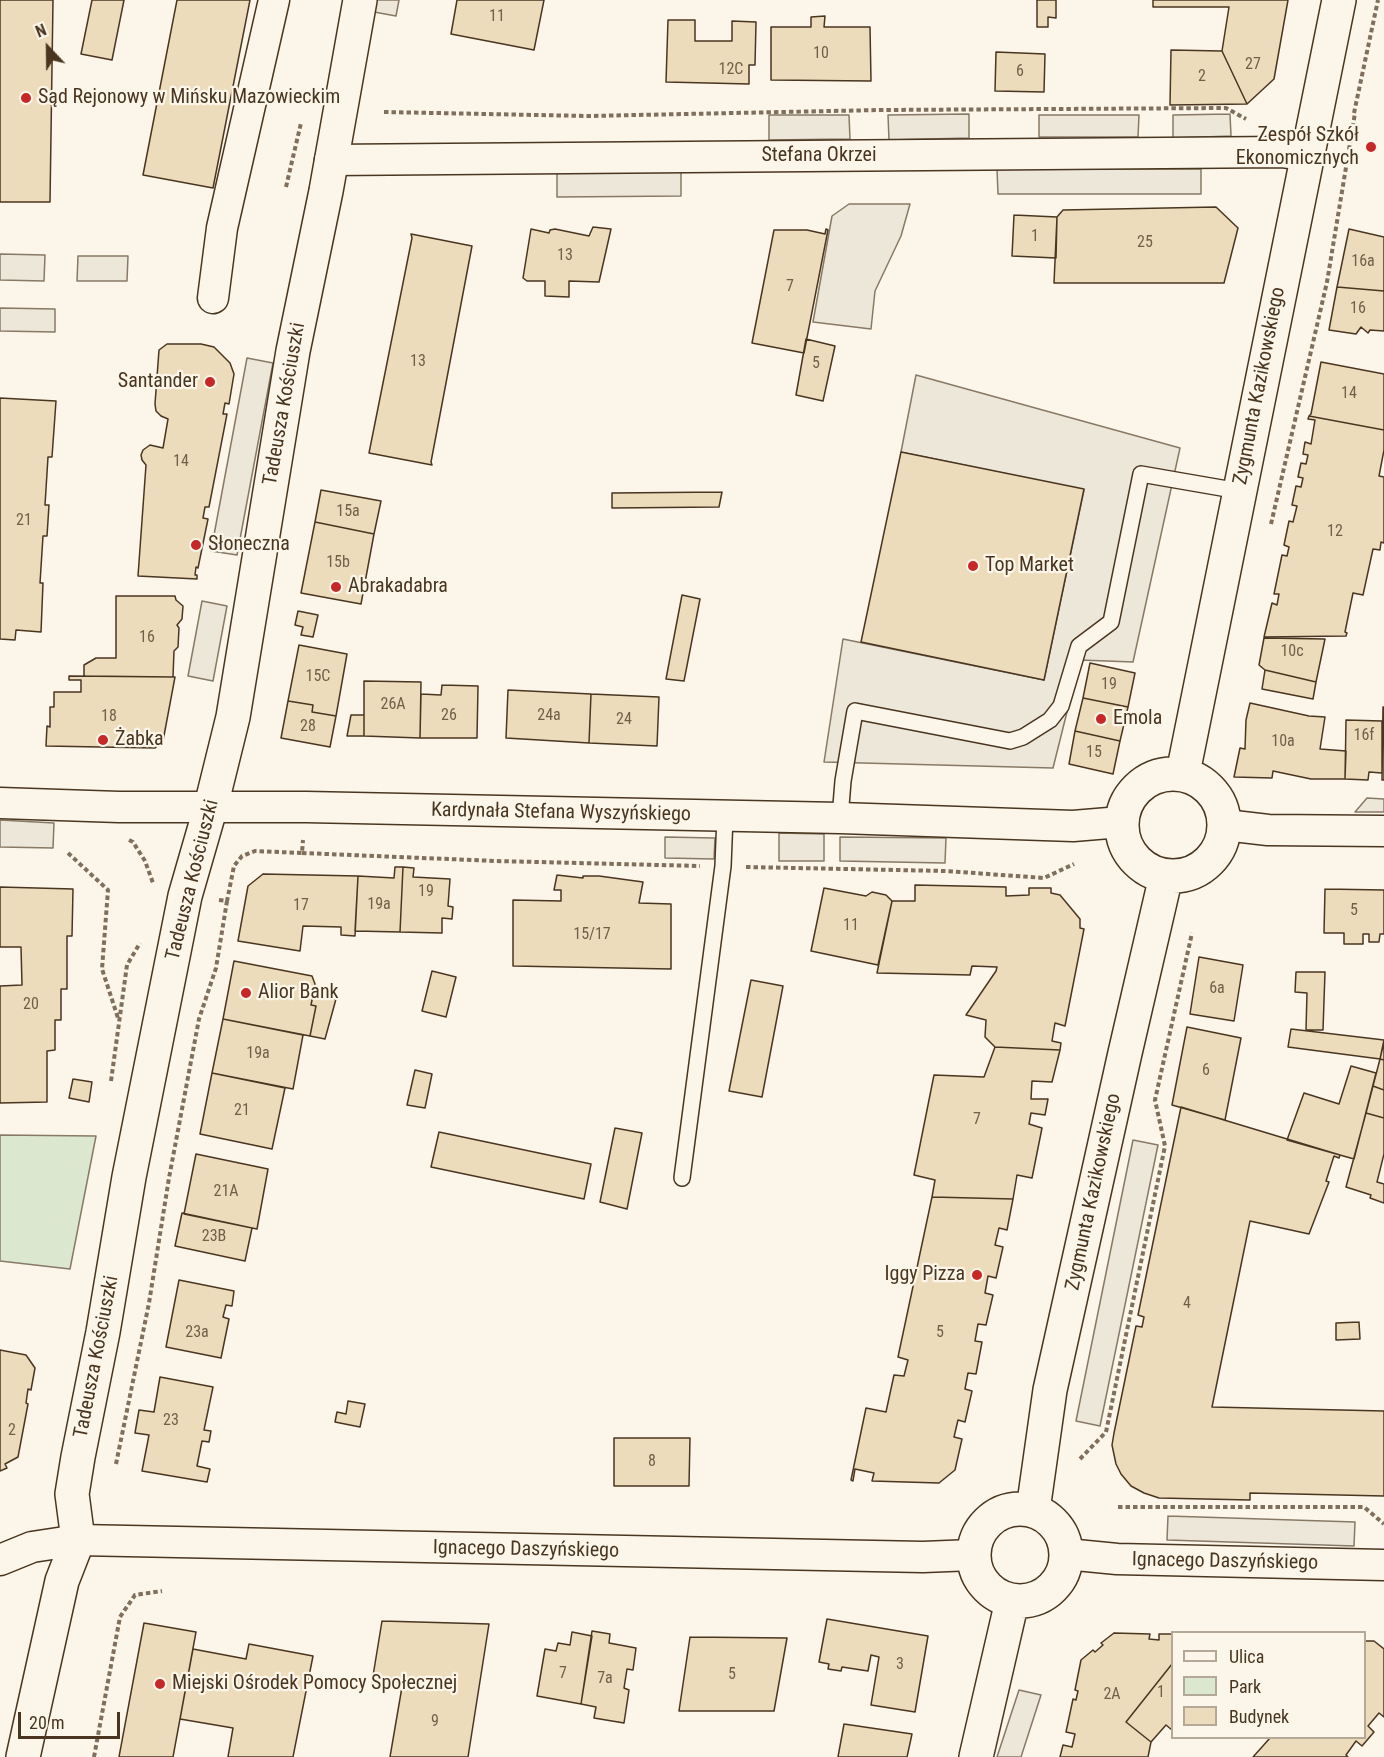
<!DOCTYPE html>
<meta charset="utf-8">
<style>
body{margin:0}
#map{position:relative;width:1384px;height:1757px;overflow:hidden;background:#fbf6e9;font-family:"Roboto Condensed",sans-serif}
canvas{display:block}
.legend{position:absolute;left:1171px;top:1631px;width:195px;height:108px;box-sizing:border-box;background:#fbf6e9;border:2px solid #b4a999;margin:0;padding:8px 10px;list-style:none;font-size:18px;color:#4a3520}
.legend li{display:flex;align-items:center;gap:12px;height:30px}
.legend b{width:30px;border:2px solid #b4a999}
.north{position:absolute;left:18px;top:18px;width:60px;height:60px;-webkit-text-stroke:4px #fbf6e9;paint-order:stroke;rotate:338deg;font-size:16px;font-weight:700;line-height:24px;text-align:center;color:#4a3520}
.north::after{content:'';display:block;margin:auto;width:21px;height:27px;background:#4a3520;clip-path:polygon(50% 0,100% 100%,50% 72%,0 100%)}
.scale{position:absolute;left:18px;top:1712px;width:102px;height:27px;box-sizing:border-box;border:3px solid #4a3520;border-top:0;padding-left:8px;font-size:18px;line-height:21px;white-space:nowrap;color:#4a3520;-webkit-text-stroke:4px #fbf6e9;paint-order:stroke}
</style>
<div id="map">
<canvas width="1384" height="1757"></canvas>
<ul class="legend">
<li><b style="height:8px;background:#fbf6e9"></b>Ulica</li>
<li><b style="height:16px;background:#dce7d0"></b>Park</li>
<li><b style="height:16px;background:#ecdcbc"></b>Budynek</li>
</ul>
<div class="north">N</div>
<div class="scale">20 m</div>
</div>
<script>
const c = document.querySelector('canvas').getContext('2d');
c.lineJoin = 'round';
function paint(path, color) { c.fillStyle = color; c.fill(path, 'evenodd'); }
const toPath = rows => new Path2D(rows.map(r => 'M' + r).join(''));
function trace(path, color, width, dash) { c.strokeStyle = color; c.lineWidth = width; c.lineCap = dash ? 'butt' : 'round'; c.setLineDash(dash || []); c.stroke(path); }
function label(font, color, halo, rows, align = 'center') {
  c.font = font + ' "Roboto Condensed",sans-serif'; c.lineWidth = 4.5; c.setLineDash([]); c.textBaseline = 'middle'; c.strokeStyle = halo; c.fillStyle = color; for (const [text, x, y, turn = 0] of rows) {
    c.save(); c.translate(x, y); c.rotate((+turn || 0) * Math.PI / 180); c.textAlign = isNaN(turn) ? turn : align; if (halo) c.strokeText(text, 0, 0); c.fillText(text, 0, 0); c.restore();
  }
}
const green = toPath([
 [0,1135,96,1136,70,1269,0,1261,0,1135]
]);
paint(green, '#dce7d0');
trace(green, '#887966', 1.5);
const parking = toPath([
 [376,0,399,0,396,16,374,12,376,0],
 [969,114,969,138,889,140,888,115,969,114],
 [1230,114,1231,136,1173,138,1173,115,1230,114],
 [769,115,849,115,850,139,769,140,769,115],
 [1039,115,1139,115,1138,137,1039,137,1039,115],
 [997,169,1201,169,1201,194,998,194,997,169],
 [681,172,681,196,557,197,557,173,681,172],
 [849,204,910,204,901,236,875,291,871,329,813,322,832,216,849,204],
 [0,254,45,255,44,281,0,280,0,254],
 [78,256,128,256,127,281,77,281,78,256],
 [0,308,55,309,55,332,0,331,0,308],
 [247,358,273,363,237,555,211,551,247,358],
 [916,375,1180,448,1133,662,1080,660,1053,768,824,762,843,639,1044,680,1084,490,901,452,916,375],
 [202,601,227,606,213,681,188,676,202,601],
 [1367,798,1384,799,1384,812,1355,812,1367,798],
 [0,820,54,823,53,848,0,847,0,820],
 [779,833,824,834,824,861,779,861,779,833],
 [665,837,715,838,714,859,665,858,665,837],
 [840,837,946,838,945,863,840,861,840,837],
 [1133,1140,1158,1145,1100,1426,1076,1421,1133,1140],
 [1168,1516,1355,1522,1354,1546,1167,1540,1168,1516],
 [1019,1690,1041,1695,1021,1757,997,1757,1019,1690]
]);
paint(parking, '#ede7d9');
trace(parking, '#887966', 1.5);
const building = toPath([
 [0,0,53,0,50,202,0,202,0,0],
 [92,0,124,0,112,60,81,54,92,0],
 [177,0,250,0,213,188,143,175,177,0],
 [457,0,544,0,534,50,451,34,457,0],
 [1037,0,1056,0,1056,18,1048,17,1048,27,1037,27,1037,0],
 [1153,0,1288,0,1274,79,1247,104,1222,51,1229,7,1153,7,1153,0],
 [825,16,824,27,870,27,871,81,771,80,771,27,811,27,811,17,825,16],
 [668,20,695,20,695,41,732,41,732,21,756,22,755,65,749,65,749,84,666,82,668,20],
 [1171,50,1222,51,1247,104,1170,105,1171,50],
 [996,52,1045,54,1044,92,995,91,996,52],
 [1216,207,1238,228,1224,283,1054,283,1057,217,1063,210,1216,207],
 [1014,215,1057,217,1056,258,1012,256,1014,215],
 [593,227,611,229,599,282,569,281,569,297,545,296,545,281,527,281,523,278,531,229,549,233,550,230,555,229,589,236,593,227],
 [826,229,828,230,804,353,752,343,774,230,807,230,825,234,826,229],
 [1349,229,1384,237,1384,291,1337,287,1349,229],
 [411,234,472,246,431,462,432,465,369,453,412,238,411,234],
 [1337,287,1384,291,1384,331,1370,330,1368,333,1361,327,1356,334,1329,330,1337,287],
 [806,339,835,346,823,401,796,395,806,339],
 [167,344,201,344,214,347,230,363,234,374,229,404,225,403,223,414,227,414,209,507,205,507,203,518,208,519,198,568,196,567,195,575,197,575,197,579,138,576,146,465,142,460,141,455,143,450,150,445,163,448,168,419,161,416,156,411,155,404,159,350,167,344],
 [1321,362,1384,374,1384,430,1309,416,1311,414,1321,362],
 [0,398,56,401,52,457,48,457,45,505,49,505,47,536,43,536,40,583,43,583,41,632,16,630,15,640,0,639,0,398],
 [1309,416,1384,430,1384,450,1379,476,1384,477,1384,543,1381,542,1380,550,1373,549,1363,595,1353,593,1345,632,1347,633,1346,636,1264,637,1272,603,1277,605,1279,594,1274,594,1282,555,1287,556,1289,547,1284,545,1289,521,1293,522,1297,506,1292,505,1296,486,1301,487,1303,478,1298,477,1301,463,1306,464,1308,455,1303,454,1305,442,1311,444,1315,420,1308,419,1309,416],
 [901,452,1084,489,1044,680,861,642,901,452],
 [321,490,381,501,374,534,315,522,321,490],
 [722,492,719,507,612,508,612,493,722,492],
 [315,522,374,534,361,604,301,593,315,522],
 [682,595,700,599,684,681,666,679,682,595],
 [116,596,175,596,176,600,183,606,182,619,177,625,179,628,178,647,174,651,173,677,84,676,84,665,96,658,116,658,116,596],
 [298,611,318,615,313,637,301,635,303,627,295,625,298,611],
 [1264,638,1325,639,1316,682,1265,670,1259,665,1264,638],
 [299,645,347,654,336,716,312,712,313,705,288,701,299,645],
 [1090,663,1135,673,1128,707,1083,698,1090,663],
 [1265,670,1316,682,1313,699,1262,689,1265,670],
 [69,676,175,677,163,741,155,748,46,746,47,726,50,727,50,707,54,707,54,692,81,692,81,680,69,680,69,676],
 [364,681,421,682,420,738,364,736,364,681],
 [442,685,478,686,477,738,420,738,421,694,441,695,442,685],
 [508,690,591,694,589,743,506,738,508,690],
 [591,694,659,697,657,746,589,743,591,694],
 [1083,698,1128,707,1120,741,1075,731,1083,698],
 [288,701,313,705,312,712,336,716,330,747,281,738,288,701],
 [1250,703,1309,716,1325,717,1320,749,1346,751,1345,779,1311,779,1273,771,1272,778,1234,777,1240,748,1245,749,1246,720,1250,703],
 [1383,707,1384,707,1384,780,1382,780,1383,707],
 [351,715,364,715,364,736,347,736,351,715],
 [1346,720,1382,721,1382,773,1369,772,1368,780,1345,779,1346,720],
 [1075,731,1120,741,1113,774,1069,764,1075,731],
 [395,867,403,867,400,932,355,931,358,876,394,878,395,867],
 [403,867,414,868,413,877,450,879,448,906,453,907,452,919,442,918,442,933,400,932,403,867],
 [263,874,358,876,355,936,341,935,341,927,303,926,300,951,238,941,248,886,263,874],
 [557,875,583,878,583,876,599,876,643,882,639,903,671,904,671,969,513,966,513,900,561,901,561,890,554,890,557,875],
 [915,885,1006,887,1006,896,1029,895,1029,888,1051,888,1051,893,1060,895,1080,919,1080,928,1084,929,1065,1026,1055,1023,1052,1041,1061,1043,1060,1050,995,1047,985,1037,986,1020,966,1015,996,971,997,967,972,966,970,975,877,973,892,901,915,901,915,885],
 [0,887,73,889,72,936,67,936,67,989,61,989,61,1020,55,1020,55,1050,47,1051,47,1102,0,1103,0,986,22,985,21,947,0,947,0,887],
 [824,888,866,896,872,892,886,895,892,901,878,965,811,951,824,888],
 [1325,889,1384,890,1384,934,1380,934,1379,942,1369,942,1369,934,1363,934,1363,944,1344,944,1344,933,1324,933,1325,889],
 [1199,957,1243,965,1234,1021,1190,1014,1199,957],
 [234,961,312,976,315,984,311,1005,316,1006,310,1036,223,1019,234,961],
 [432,971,456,977,446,1017,422,1011,432,971],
 [1296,972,1325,972,1323,1030,1306,1030,1307,993,1295,992,1296,972],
 [751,980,783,986,762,1097,729,1091,751,980],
 [313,995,336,999,325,1039,310,1036,316,1006,311,1005,313,995],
 [223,1019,303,1035,293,1089,212,1073,223,1019],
 [1187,1027,1241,1038,1225,1120,1172,1105,1187,1027],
 [1291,1029,1384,1040,1380,1059,1288,1047,1291,1029],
 [1384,1042,1384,1060,1380,1059,1384,1042],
 [995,1047,1060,1050,1052,1082,1032,1081,1031,1099,1048,1099,1045,1115,1031,1113,1029,1124,1042,1128,1032,1178,1017,1175,1013,1199,932,1197,935,1180,914,1175,934,1075,984,1077,995,1047],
 [1380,1059,1384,1060,1384,1090,1373,1086,1380,1059],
 [1351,1066,1376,1073,1354,1159,1287,1140,1304,1093,1339,1104,1351,1066],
 [415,1070,432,1074,425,1108,407,1105,415,1070],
 [212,1073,285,1088,272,1149,200,1134,212,1073],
 [73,1079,92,1082,89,1102,69,1098,73,1079],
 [1373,1086,1384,1090,1384,1118,1366,1113,1373,1086],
 [1181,1107,1340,1155,1339,1158,1334,1156,1326,1181,1329,1182,1309,1234,1250,1221,1212,1407,1384,1411,1384,1496,1250,1493,1250,1500,1159,1498,1144,1493,1131,1486,1121,1474,1116,1464,1112,1445,1114,1433,1136,1326,1142,1327,1144,1317,1138,1315,1181,1107],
 [1366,1113,1384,1118,1384,1154,1377,1182,1384,1184,1384,1203,1370,1198,1371,1195,1346,1187,1366,1113],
 [615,1128,642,1133,627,1209,600,1202,615,1128],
 [439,1132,591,1164,584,1199,431,1167,439,1132],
 [196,1154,268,1169,257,1229,184,1214,196,1154],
 [932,1197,1013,1199,1007,1230,999,1228,995,1245,1003,1247,996,1278,988,1276,985,1293,993,1295,986,1325,978,1324,975,1341,982,1342,976,1374,968,1373,965,1389,972,1391,965,1422,958,1420,954,1437,962,1439,955,1470,939,1483,872,1481,874,1473,855,1469,853,1481,851,1480,866,1408,886,1412,894,1375,904,1376,908,1360,898,1357,932,1197],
 [182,1213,252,1228,245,1261,175,1246,182,1213],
 [179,1280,234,1291,232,1306,226,1305,223,1317,229,1319,221,1358,166,1347,179,1280],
 [1359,1322,1360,1339,1336,1340,1336,1323,1359,1322],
 [0,1350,26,1355,35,1368,31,1390,28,1389,26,1403,28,1404,18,1457,5,1464,7,1468,0,1471,0,1350],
 [160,1377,213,1387,204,1430,211,1431,209,1442,202,1441,197,1466,210,1469,207,1482,142,1471,149,1435,135,1433,139,1410,154,1412,160,1377],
 [348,1401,365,1404,360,1427,335,1422,337,1412,346,1414,348,1401],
 [614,1438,690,1438,689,1486,614,1486,614,1438],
 [827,1619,928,1636,915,1712,871,1705,879,1657,871,1655,868,1671,842,1667,841,1671,828,1669,829,1664,819,1662,827,1619],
 [382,1621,489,1624,468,1757,390,1757,402,1687,372,1682,382,1621],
 [144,1623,196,1632,173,1757,119,1757,144,1623],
 [592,1631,610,1634,609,1643,636,1648,633,1670,627,1669,624,1688,629,1690,624,1723,594,1718,596,1707,581,1704,592,1631],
 [572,1632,592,1636,581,1704,537,1696,545,1649,556,1651,558,1643,570,1645,572,1632],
 [1114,1633,1150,1634,1149,1639,1159,1640,1159,1634,1172,1634,1172,1664,1126,1722,1151,1742,1148,1757,1060,1757,1063,1745,1072,1747,1075,1734,1066,1732,1073,1699,1076,1700,1078,1691,1075,1690,1081,1660,1093,1650,1095,1652,1103,1645,1101,1643,1114,1633],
 [690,1637,787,1638,774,1711,679,1711,690,1637],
 [1364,1641,1374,1641,1384,1649,1384,1717,1379,1713,1368,1726,1374,1732,1362,1746,1356,1741,1346,1755,1348,1757,1253,1757,1270,1738,1364,1738,1364,1641],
 [249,1644,313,1656,293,1757,228,1757,233,1728,180,1719,193,1649,246,1659,249,1644],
 [1172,1664,1172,1730,1166,1725,1151,1742,1126,1722,1172,1664],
 [844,1724,912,1734,907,1757,838,1757,844,1724]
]);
paint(building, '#ecdcbc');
trace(building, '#4a3520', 1.5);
const lane = toPath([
 [840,818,843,781,855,711,1010,741,1023,737,1050,720,1061,706,1079,646,1111,622,1141,474,1239,491],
 [682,1178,723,866,725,816]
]);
const street = toPath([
 [330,160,1282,152,1307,155],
 [213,298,222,228,274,0],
 [0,803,119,807,306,807,840,818,1073,826,1121,822],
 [1225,825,1268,830,1384,831],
 [1066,1554,1117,1559,1384,1565],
 [0,1560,32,1547,78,1540,923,1557,973,1555]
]);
const secondary = toPath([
 [1183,773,1339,0],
 '1122 825a51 51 0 1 1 102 0a51 51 0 1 1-102 0Z',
 '974 1555a46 46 0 1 1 92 0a46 46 0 1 1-92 0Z',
 [1033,1510,1050,1390,1125,1053,1166,876],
 [23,1757,62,1581,78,1540,72,1494,78,1457,103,1332,129,1177,185,896,211,806,233,717,293,351,326,191,360,0],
 [976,1757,1012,1601]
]);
trace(lane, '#4a3520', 18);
trace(street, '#4a3520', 33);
trace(secondary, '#4a3520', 36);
trace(toPath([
 [384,112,588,116,880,110,1226,108,1246,119],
 [1354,113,1378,0],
 [286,187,301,123],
 [1271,524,1327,282,1355,113],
 [129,840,133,842,145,861,153,883],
 [68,853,108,890,102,969,118,1018],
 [302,853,496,861,700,866],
 [746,867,946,871,1044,878,1074,864],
 [219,900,227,901,234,866,242,856,255,851,302,853,303,840],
 [111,1081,127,965,140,943],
 [1080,1459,1106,1432,1165,1146,1155,1100,1192,933],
 [116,1464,149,1303,169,1178,199,1019,216,968,227,901],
 [1118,1507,1364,1507,1384,1524],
 [94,1757,120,1617,135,1595,162,1591]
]), '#7f6f5c', 4, [4.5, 3]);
trace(lane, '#fbf6e9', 15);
trace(street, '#fbf6e9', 30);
trace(secondary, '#fbf6e9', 33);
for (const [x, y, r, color] of [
 [26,98,6,"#c62828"],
 [1371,147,6,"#c62828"],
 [210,382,6,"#c62828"],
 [196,545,6,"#c62828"],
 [973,566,6,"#c62828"],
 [336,587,6,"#c62828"],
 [1101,719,6,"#c62828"],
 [103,740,6,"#c62828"],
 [246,993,6,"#c62828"],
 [977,1275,6,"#c62828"],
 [160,1684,6,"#c62828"]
]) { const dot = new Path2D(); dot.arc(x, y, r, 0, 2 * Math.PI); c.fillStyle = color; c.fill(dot); trace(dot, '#fbf6e9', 2); }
label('16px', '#725f47', null, [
 ["11",497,17],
 ["10",821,54],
 ["27",1253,65],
 ["12C",731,70],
 ["6",1020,72],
 ["2",1202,77],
 ["1",1035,237],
 ["25",1145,243],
 ["13",565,256],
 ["16a",1363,262],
 ["7",790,287],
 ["16",1358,309],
 ["13",418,362],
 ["5",816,364],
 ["14",1349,394],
 ["14",181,462],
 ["15a",348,512],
 ["21",24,521],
 ["12",1335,532],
 ["15b",338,563],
 ["16",147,638],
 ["10c",1292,652],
 ["15C",318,677],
 ["19",1109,685],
 ["26A",393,705],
 ["26",449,716],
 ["24a",549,716],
 ["18",109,717],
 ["24",624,720],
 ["28",308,727],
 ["16f",1364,736],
 ["10a",1283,742],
 ["15",1094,753],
 ["19",426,892],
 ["19a",379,905],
 ["17",301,906],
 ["5",1354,911],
 ["11",851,926],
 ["15/17",592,935],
 ["6a",1217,989],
 ["20",31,1005],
 ["19a",258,1054],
 ["6",1206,1071],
 ["21",242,1111],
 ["7",977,1120],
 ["21A",226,1192],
 ["23B",214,1237],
 ["4",1187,1304],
 ["23a",197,1333],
 ["5",940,1333],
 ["23",171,1421],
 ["2",12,1431],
 ["8",652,1462],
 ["3",900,1665],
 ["7",563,1674],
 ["5",732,1675],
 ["7a",605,1679],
 ["1",1161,1693],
 ["2A",1112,1695],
 ["9",435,1722]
]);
label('20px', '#4a3520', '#fbf6e9', [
 ["Sąd Rejonowy w Mińsku Mazowieckim",38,98],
 ["Zespół Szkół",1359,136,"right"],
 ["Ekonomicznych",1359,159,"right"],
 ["Santander",198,382,"right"],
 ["Słoneczna",208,545],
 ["Top Market",985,566],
 ["Abrakadabra",348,587],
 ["Emola",1113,719],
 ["Żabka",115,740],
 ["Alior Bank",258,993],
 ["Iggy Pizza",965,1275,"right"],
 ["Miejski Ośrodek Pomocy Społecznej",172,1684]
], 'left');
label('20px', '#4a3520', '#fbf6e9', [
 ["Stefana Okrzei",819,156],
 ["Zygmunta Kazikowskiego",1260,386,-79],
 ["Tadeusza Kościuszki",285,404,-80],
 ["Kardynała Stefana Wyszyńskiego",561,813,1],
 ["Tadeusza Kościuszki",193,880,-76],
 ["Zygmunta Kazikowskiego",1094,1192,-78],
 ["Tadeusza Kościuszki",97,1357,-79],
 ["Ignacego Daszyńskiego",526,1550,1],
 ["Ignacego Daszyńskiego",1225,1562,1]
]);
</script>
